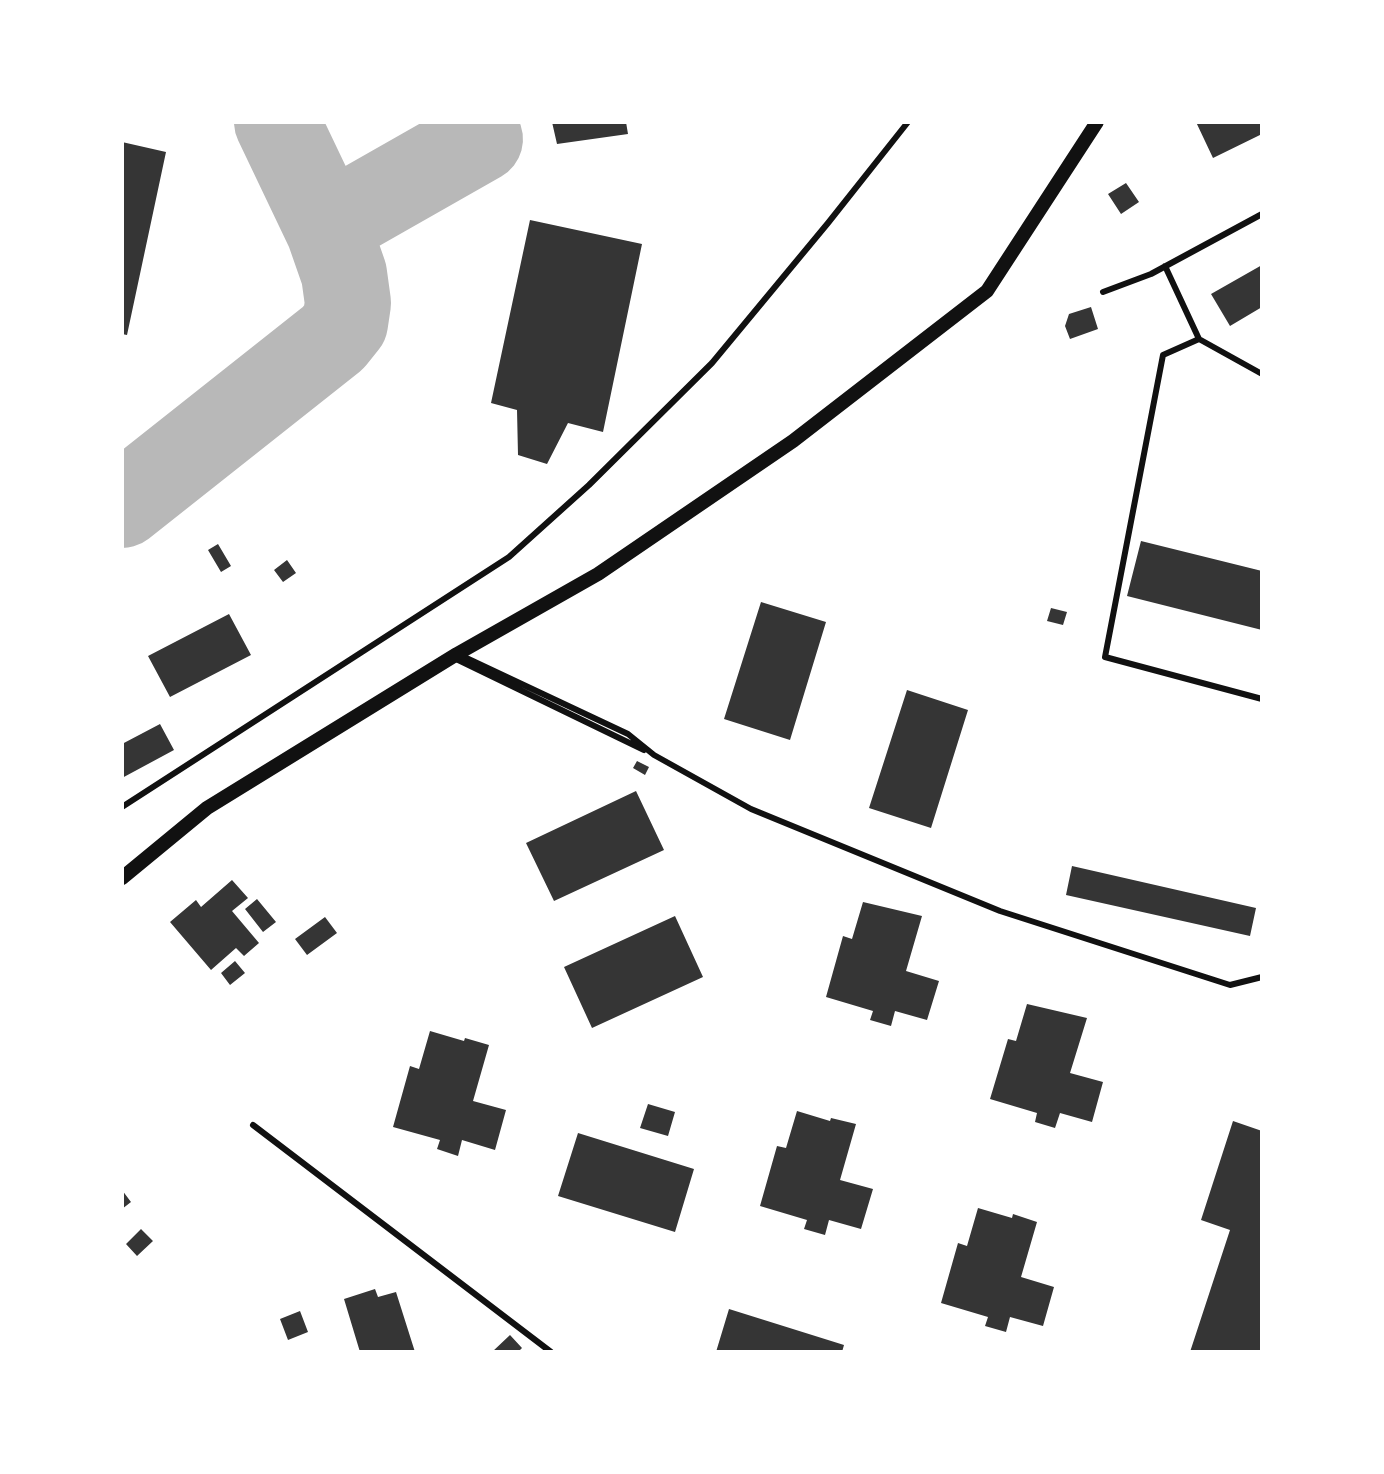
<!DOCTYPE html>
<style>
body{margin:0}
#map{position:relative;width:1384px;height:1474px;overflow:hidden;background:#fff;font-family:"Roboto Serif",serif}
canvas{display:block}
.frame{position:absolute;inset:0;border:124px solid #fff;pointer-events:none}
</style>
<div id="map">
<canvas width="1384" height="1474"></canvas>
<div class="frame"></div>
</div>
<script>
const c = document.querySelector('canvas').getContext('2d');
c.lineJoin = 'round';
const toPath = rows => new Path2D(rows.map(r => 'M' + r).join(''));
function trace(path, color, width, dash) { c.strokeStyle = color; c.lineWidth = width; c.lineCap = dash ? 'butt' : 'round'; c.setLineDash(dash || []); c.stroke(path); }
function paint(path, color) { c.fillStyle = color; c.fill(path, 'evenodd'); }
trace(toPath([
 [327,226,480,139],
 [122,505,333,338,345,323,348,303,344,274,329,231,277,122]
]), '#b8b8b8', 86);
paint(toPath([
 [552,122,626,122,628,134,557,144],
 [1196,122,1262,122,1262,134,1213,158],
 [122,142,166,152,127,335,122,334],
 [1126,183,1139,202,1121,214,1108,194],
 [530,220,642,244,603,432,568,423,547,464,518,455,517,410,491,403],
 [1262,265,1262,307,1230,326,1211,294],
 [1091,307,1098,329,1070,339,1065,326,1069,314],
 [1141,541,1262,571,1262,630,1127,596],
 [218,544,231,566,221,572,208,550],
 [287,560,296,573,283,582,274,570],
 [761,602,826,622,790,740,724,719],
 [1051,608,1067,612,1063,625,1047,621],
 [229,614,251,655,170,697,148,656],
 [907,690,968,710,931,828,869,808],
 [160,724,174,750,122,778,122,744],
 [637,761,649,767,645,775,633,768],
 [636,791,664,850,554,901,526,843],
 [1072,866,1256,908,1250,936,1066,895],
 [232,880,248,898,232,911,259,943,244,956,236,948,211,970,170,922,196,900,201,907],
 [257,899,276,922,263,932,245,909],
 [863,902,922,916,906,971,939,981,927,1020,895,1011,891,1026,870,1020,873,1011,826,997,843,936,852,939],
 [675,916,703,977,592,1028,564,967],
 [325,917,337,933,307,955,295,939],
 [235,961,245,973,230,985,221,973],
 [1027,1004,1087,1018,1070,1073,1103,1082,1092,1122,1060,1113,1055,1128,1035,1122,1037,1113,990,1099,1008,1039,1016,1041],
 [430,1031,464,1041,465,1038,489,1045,473,1101,506,1110,495,1150,462,1140,458,1156,437,1149,440,1140,393,1127,410,1066,419,1069],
 [648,1104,675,1112,668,1136,640,1128],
 [797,1111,830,1121,831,1118,856,1124,840,1180,873,1189,861,1229,829,1220,825,1235,804,1229,807,1220,760,1206,777,1146,786,1148],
 [1233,1121,1262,1131,1262,1349,1261,1352,1190,1352,1230,1230,1201,1220],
 [578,1133,694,1169,675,1232,558,1196],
 [122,1190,131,1202,122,1209],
 [978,1208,1012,1218,1013,1214,1037,1222,1021,1277,1054,1287,1043,1326,1010,1317,1006,1332,985,1326,988,1317,941,1303,958,1243,967,1246],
 [141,1229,153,1241,137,1256,126,1244],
 [375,1289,378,1297,396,1292,415,1352,360,1352,344,1299],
 [729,1309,844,1345,842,1352,716,1352],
 [300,1311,308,1332,288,1340,280,1319],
 [510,1335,522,1348,518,1352,492,1352]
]), '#353535');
trace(toPath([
 [1165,266,1199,339,1262,374],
 [1103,292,1151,274,1262,214],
 [1199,339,1163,355,1105,657,1262,699],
 [460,655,628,734,654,755,751,809,1000,911,1230,985,1262,977],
 [452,657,644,750],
 [122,807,509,557,589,485,712,363,828,223,908,122],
 [253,1125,551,1352]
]), '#111', 6);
trace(toPath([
 [122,878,207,808,457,654,598,574,793,441,987,291,1097,122]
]), '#111', 14);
</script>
